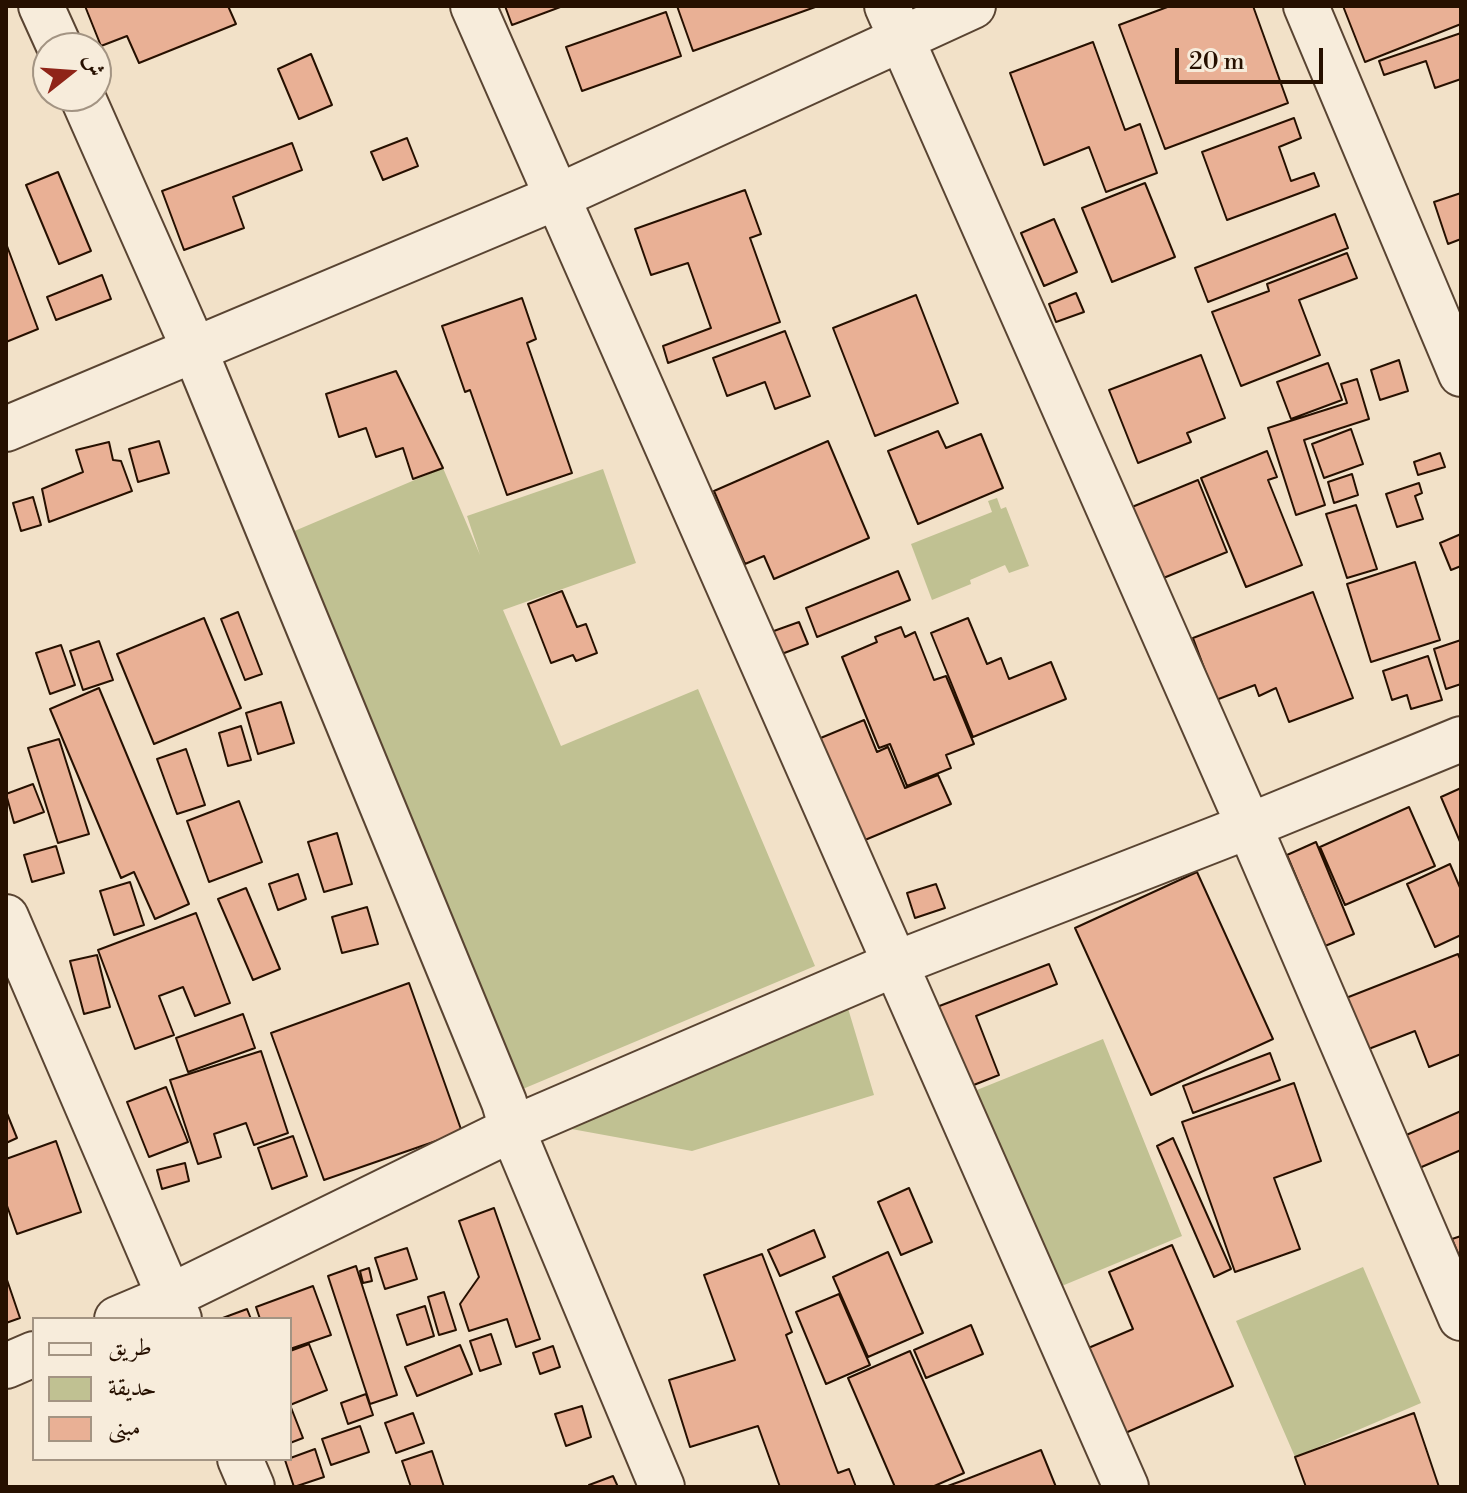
<!DOCTYPE html>
<meta charset="utf-8">
<style>
body{margin:0}
#map{position:relative;width:1467px;height:1493px;overflow:hidden;background:#f2e1c8;font-family:"Libre Bodoni",Amiri,serif}
canvas{display:block}
.frame{position:absolute;inset:0;border:8px solid #261000;pointer-events:none}
.legend{position:absolute;left:32px;top:1317px;width:260px;height:144px;box-sizing:border-box;background:#f7ecdb;border:2px solid #a39483;margin:0;padding:10px 14px;list-style:none;font-size:24px;color:#261000}
.legend li{display:flex;align-items:center;gap:16px;height:40px}
.legend b{width:40px;border:2px solid #a39483}
.north{position:absolute;left:32px;top:32px;width:80px;height:80px;box-sizing:border-box;background:#f7ecdb;border:2px solid #a39483;border-radius:50%;rotate:73deg;font-size:22px;font-weight:700;line-height:32px;text-align:center;color:#261000}
.north::after{content:'';display:block;margin:auto;width:28px;height:36px;background:#8f2418;clip-path:polygon(50% 0,100% 100%,50% 72%,0 100%)}
.scale{position:absolute;left:1175px;top:48px;width:148px;height:36px;box-sizing:border-box;border:4px solid #261000;border-top:0;padding-left:10px;font-size:24px;line-height:28px;white-space:nowrap;color:#261000;-webkit-text-stroke:6px #f7ecdb;paint-order:stroke}
</style>
<div id="map">
<canvas width="1467" height="1493"></canvas>
<div class="frame"></div>
<ul class="legend">
<li><b style="height:10px;background:#f7ecdb"></b>طريق</li>
<li><b style="height:22px;background:#c0c192"></b>حديقة</li>
<li><b style="height:22px;background:#e9b095"></b>مبنى</li>
</ul>
<div class="north">ش</div>
<div class="scale">20 m</div>
</div>
<script>
const c = document.querySelector('canvas').getContext('2d');
c.lineJoin = 'round';
function paint(path, color) { c.fillStyle = color; c.fill(path, 'evenodd'); }
const toPath = rows => new Path2D(rows.map(r => 'M' + r).join(''));
function trace(path, color, width, dash) { c.strokeStyle = color; c.lineWidth = width; c.lineCap = dash ? 'butt' : 'round'; c.setLineDash(dash || []); c.stroke(path); }
paint(toPath([
 [443,468,480,555,467,516,603,469,636,563,503,610,561,746,698,689,815,966,518,1091,285,535],
 [997,498,1001,509,1006,507,1029,566,1009,573,1005,565,970,580,971,584,932,600,911,544,992,512,988,501],
 [847,1005,874,1095,692,1151,555,1126],
 [1103,1039,1182,1236,1057,1288,967,1094],
 [1363,1267,1421,1403,1295,1457,1236,1321]
]), '#c0c192');
const building = toPath([
 [85,6,228,6,236,24,139,63,127,36,101,46,85,6],
 [505,6,563,6,512,25,505,6],
 [677,6,818,6,693,51,677,6],
 [1170,6,1253,6,1288,103,1165,149,1119,25,1170,6],
 [1343,6,1461,6,1461,24,1365,62,1343,6],
 [666,12,681,56,582,91,566,47,666,12],
 [1461,33,1461,79,1435,88,1426,61,1384,75,1379,61,1461,33],
 [1093,42,1125,130,1140,124,1157,173,1106,192,1089,147,1044,165,1010,73,1093,42],
 [311,54,332,105,299,119,278,69,311,54],
 [1294,118,1301,138,1279,147,1291,181,1314,173,1319,186,1227,220,1202,152,1294,118],
 [407,138,418,166,383,180,371,152,407,138],
 [292,143,302,170,233,197,244,228,184,250,162,191,292,143],
 [58,172,91,251,59,264,26,185,58,172],
 [1145,183,1175,257,1112,282,1082,208,1145,183],
 [745,190,761,234,750,238,780,322,668,363,663,346,711,328,688,263,651,275,635,229,745,190],
 [1461,193,1461,239,1448,244,1434,202,1461,193],
 [1335,214,1348,248,1208,302,1195,268,1335,214],
 [1054,219,1077,272,1044,286,1021,233,1054,219],
 [7,246,38,329,6,342,6,246,7,246],
 [1347,253,1357,278,1299,300,1320,355,1241,386,1212,312,1269,291,1267,284,1347,253],
 [102,275,111,299,56,320,47,297,102,275],
 [1076,293,1084,312,1056,322,1049,304,1076,293],
 [916,295,958,403,875,436,833,328,916,295],
 [522,298,536,339,527,343,572,473,507,495,470,390,465,392,442,326,522,298],
 [785,331,810,396,775,409,765,382,727,396,713,358,785,331],
 [1201,355,1225,418,1187,433,1191,442,1138,463,1109,390,1201,355],
 [1399,360,1408,391,1380,400,1371,370,1399,360],
 [1328,363,1342,400,1291,419,1277,382,1328,363],
 [396,371,443,468,413,479,403,448,376,457,366,428,339,437,326,394,396,371],
 [1357,379,1369,419,1304,440,1325,505,1296,515,1268,428,1347,403,1341,384,1357,379],
 [1351,429,1363,464,1324,478,1312,444,1351,429],
 [938,431,946,448,981,434,1003,488,918,524,888,451,938,431],
 [159,441,169,473,138,482,129,449,159,441],
 [828,441,869,538,774,579,764,556,745,564,714,491,828,441],
 [109,442,113,460,121,461,132,491,49,522,42,489,83,472,76,450,109,442],
 [1267,451,1277,477,1268,480,1302,565,1246,587,1201,478,1267,451],
 [1440,453,1445,467,1418,475,1414,462,1440,453],
 [1352,474,1358,495,1334,503,1328,482,1352,474],
 [1198,480,1227,552,1161,579,1132,507,1198,480],
 [1419,483,1422,493,1415,496,1423,519,1397,527,1386,494,1419,483],
 [33,497,41,525,21,531,13,503,33,497],
 [1356,505,1377,569,1347,578,1326,514,1356,505],
 [1461,534,1461,566,1451,570,1440,543,1461,534],
 [1415,562,1440,640,1371,662,1347,584,1415,562],
 [898,571,910,600,817,637,806,608,898,571],
 [562,591,577,627,586,624,597,653,576,661,573,655,551,663,528,604,562,591],
 [1313,592,1353,698,1289,722,1276,688,1259,696,1255,685,1216,700,1193,638,1313,592],
 [238,612,262,674,245,680,221,619,238,612],
 [204,618,241,708,154,744,117,654,204,618],
 [968,618,987,664,1001,658,1009,679,1051,662,1066,699,973,737,931,633,968,618],
 [799,622,808,644,779,655,771,632,799,622],
 [901,627,905,637,915,632,934,680,946,676,974,744,946,755,951,768,907,786,890,744,879,748,842,657,877,642,875,637,901,627],
 [1461,640,1461,684,1446,689,1434,649,1461,640],
 [99,641,113,680,83,690,70,651,99,641],
 [61,645,75,685,50,694,36,653,61,645],
 [1428,656,1442,700,1411,709,1407,695,1392,700,1383,671,1428,656],
 [99,688,189,904,155,919,134,872,121,878,50,709,99,688],
 [281,702,294,743,258,754,246,713,281,702],
 [864,720,877,752,888,747,905,788,938,775,951,804,853,845,811,742,864,720],
 [241,726,251,760,228,766,219,733,241,726],
 [59,739,89,834,58,843,28,748,59,739],
 [186,749,205,805,177,814,157,759,186,749],
 [33,784,44,812,14,823,6,794,33,784],
 [1461,788,1461,844,1441,797,1461,788],
 [239,801,262,862,209,882,187,821,239,801],
 [1409,807,1435,866,1345,905,1320,847,1409,807],
 [337,833,352,884,324,892,308,842,337,833],
 [1316,842,1354,934,1325,946,1287,855,1316,842],
 [56,846,64,873,32,882,24,855,56,846],
 [1450,864,1461,890,1461,935,1435,947,1407,884,1450,864],
 [1197,872,1273,1039,1151,1095,1075,928,1197,872],
 [298,874,306,899,278,910,269,884,298,874],
 [130,882,144,925,114,935,100,891,130,882],
 [936,884,945,908,915,918,907,893,936,884],
 [246,888,280,969,253,980,218,899,246,888],
 [367,907,378,944,342,953,332,917,367,907],
 [196,913,230,1003,195,1016,183,987,159,996,174,1035,135,1049,98,950,196,913],
 [1458,954,1461,961,1461,1054,1429,1067,1415,1031,1366,1050,1346,998,1458,954],
 [97,955,110,1007,84,1014,70,961,97,955],
 [1049,964,1057,984,976,1016,999,1075,961,1090,929,1010,1049,964],
 [409,983,462,1132,324,1180,271,1033,409,983],
 [243,1014,255,1048,188,1072,176,1038,243,1014],
 [261,1051,288,1133,254,1145,246,1123,214,1134,221,1157,198,1164,170,1080,261,1051],
 [1270,1053,1280,1080,1193,1113,1183,1086,1270,1053],
 [1294,1083,1321,1161,1274,1178,1300,1249,1235,1272,1182,1122,1294,1083],
 [166,1087,188,1142,149,1157,127,1102,166,1087],
 [6,1111,17,1138,6,1143,6,1111],
 [1461,1111,1461,1150,1417,1169,1404,1136,1461,1111],
 [293,1136,307,1176,272,1189,258,1148,293,1136],
 [1173,1138,1231,1269,1214,1277,1157,1146,1173,1138],
 [56,1141,81,1212,17,1234,6,1203,6,1159,56,1141],
 [185,1163,189,1181,162,1189,157,1170,185,1163],
 [909,1188,932,1242,901,1255,878,1202,909,1188],
 [494,1208,540,1339,516,1347,507,1319,469,1331,460,1304,479,1277,459,1221,494,1208],
 [814,1230,825,1257,780,1276,768,1250,814,1230],
 [1461,1236,1461,1261,1452,1239,1461,1236],
 [1172,1245,1233,1386,1123,1434,1086,1349,1133,1329,1109,1272,1172,1245],
 [407,1248,417,1279,385,1289,375,1258,407,1248],
 [888,1252,923,1333,868,1357,833,1277,888,1252],
 [762,1254,792,1332,786,1335,838,1473,849,1469,856,1487,780,1487,758,1426,690,1447,669,1380,735,1360,704,1275,762,1254],
 [356,1266,397,1395,370,1404,328,1276,356,1266],
 [369,1268,372,1281,363,1283,360,1271,369,1268],
 [6,1277,20,1318,6,1323,6,1277],
 [313,1286,331,1335,290,1349,290,1319,260,1319,256,1307,313,1286],
 [444,1292,456,1330,439,1335,428,1297,444,1292],
 [839,1294,870,1365,826,1384,796,1312,839,1294],
 [425,1306,434,1336,407,1345,397,1315,425,1306],
 [247,1309,251,1319,220,1319,247,1309],
 [971,1325,983,1354,926,1378,914,1350,971,1325],
 [491,1334,501,1364,480,1371,470,1341,491,1334],
 [309,1344,327,1390,290,1405,303,1438,290,1443,290,1351,309,1344],
 [460,1345,472,1374,417,1396,405,1367,460,1345],
 [553,1346,560,1367,540,1374,533,1353,553,1346],
 [910,1351,964,1473,932,1487,895,1487,848,1378,910,1351],
 [366,1394,373,1415,348,1424,341,1403,366,1394],
 [582,1406,591,1437,566,1446,555,1414,582,1406],
 [413,1413,424,1443,396,1453,385,1423,413,1413],
 [1414,1413,1439,1487,1306,1487,1295,1457,1414,1413],
 [360,1426,369,1452,331,1465,322,1439,360,1426],
 [315,1449,324,1477,294,1487,285,1460,315,1449],
 [1041,1450,1056,1487,945,1487,967,1479,1041,1450],
 [432,1451,444,1487,411,1487,402,1461,432,1451],
 [613,1476,618,1487,589,1487,589,1485,613,1476]
]);
paint(building, '#e9b095');
trace(building, '#261000', 2);
const minor = toPath([
 [41,6,60,48],
 [473,6,1126,1487],
 [887,6,1249,826,1461,1318],
 [1306,6,1461,374],
 [82,96,195,351,504,1102,512,1129,662,1487],
 [6,429,557,197,973,6],
 [6,917,179,1319],
 [117,1319,169,1297,512,1129,895,964,1249,826,1461,739],
 [6,1366,34,1354],
 [240,1459,252,1487]
]);
trace(minor, '#594432', 48);
trace(minor, '#f7ecdb', 44);
</script>
